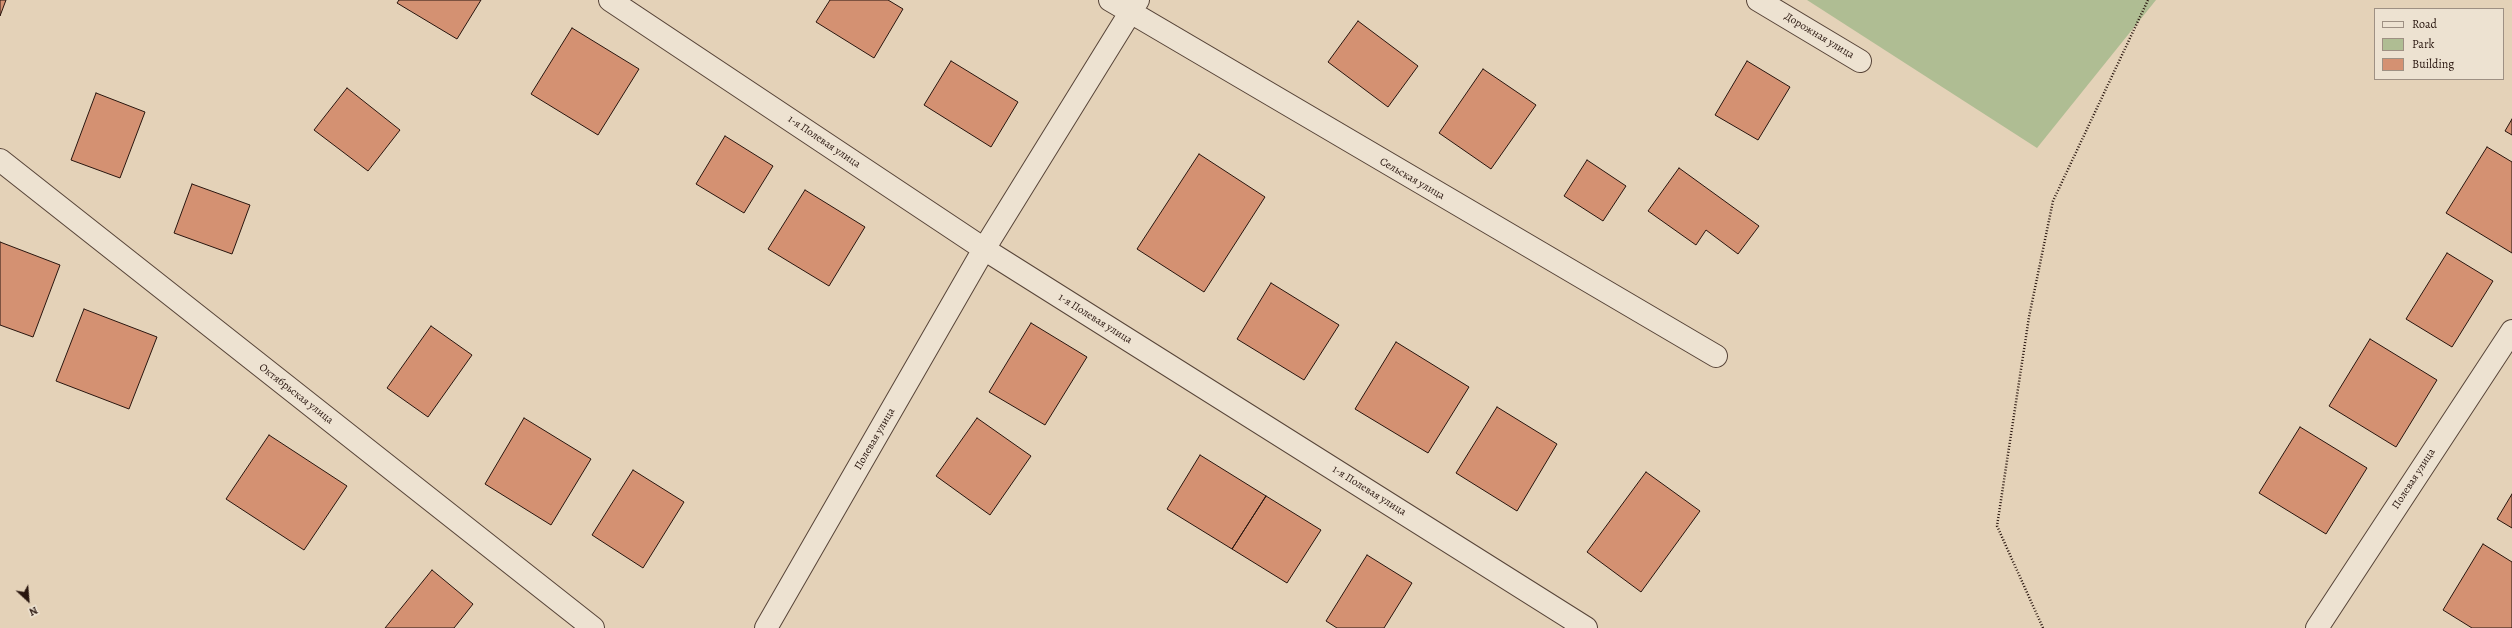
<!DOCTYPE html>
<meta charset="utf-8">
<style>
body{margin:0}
#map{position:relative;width:2512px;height:628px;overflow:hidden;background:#e4d2b8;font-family:Alegreya,serif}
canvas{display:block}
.legend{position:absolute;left:2374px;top:8px;width:130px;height:72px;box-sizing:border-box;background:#ede2d1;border:1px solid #9e9083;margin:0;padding:5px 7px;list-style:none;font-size:12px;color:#28150e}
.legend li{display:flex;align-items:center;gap:8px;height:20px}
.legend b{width:20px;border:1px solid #9e9083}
.north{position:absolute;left:8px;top:580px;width:40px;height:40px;-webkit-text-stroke:3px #ede2d1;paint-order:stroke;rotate:154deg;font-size:11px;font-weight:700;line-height:16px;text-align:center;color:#28150e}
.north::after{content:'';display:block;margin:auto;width:14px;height:18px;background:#28150e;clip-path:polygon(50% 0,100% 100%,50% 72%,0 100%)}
</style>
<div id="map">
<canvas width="2512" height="628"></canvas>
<ul class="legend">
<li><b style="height:5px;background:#ede2d1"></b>Road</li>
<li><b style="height:11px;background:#afbd93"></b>Park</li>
<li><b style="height:11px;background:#d49172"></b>Building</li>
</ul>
<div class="north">N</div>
</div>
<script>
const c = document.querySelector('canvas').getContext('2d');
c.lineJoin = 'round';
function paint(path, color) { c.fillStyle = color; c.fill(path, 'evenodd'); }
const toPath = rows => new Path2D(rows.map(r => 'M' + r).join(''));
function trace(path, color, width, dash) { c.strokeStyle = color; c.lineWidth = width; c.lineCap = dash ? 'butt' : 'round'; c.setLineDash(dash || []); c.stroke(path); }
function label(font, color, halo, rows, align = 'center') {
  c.font = font + ' Alegreya,serif'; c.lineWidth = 3; c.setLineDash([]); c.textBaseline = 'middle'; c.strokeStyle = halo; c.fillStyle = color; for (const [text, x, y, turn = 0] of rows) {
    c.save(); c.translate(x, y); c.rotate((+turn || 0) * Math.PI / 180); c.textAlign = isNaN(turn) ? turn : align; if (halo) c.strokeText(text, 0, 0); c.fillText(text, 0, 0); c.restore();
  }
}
paint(toPath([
 [1807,0,2156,0,2037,148]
]), '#afbd93');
const building = toPath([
 [0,0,6,0,0,16,0,0],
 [399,0,481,0,457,39,397,3,399,0],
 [830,0,888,0,903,9,874,58,816,22,830,0],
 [1358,21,1418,66,1388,107,1328,62,1358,21],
 [572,28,639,69,598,135,531,94,572,28],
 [951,61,1018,102,991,147,924,105,951,61],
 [1747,61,1790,87,1758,140,1715,115,1747,61],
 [1483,69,1536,105,1491,169,1439,133,1483,69],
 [347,88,400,130,368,171,314,130,347,88],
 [96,93,145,112,120,178,71,160,96,93],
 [2512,119,2512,135,2505,131,2512,119],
 [725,136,773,166,744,213,696,184,725,136],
 [2487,147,2512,162,2512,253,2446,213,2487,147],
 [1199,154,1265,197,1204,292,1137,249,1199,154],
 [1587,160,1626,186,1603,221,1564,196,1587,160],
 [1679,168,1759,226,1738,254,1706,230,1696,245,1648,211,1679,168],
 [192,184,250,205,232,254,174,233,192,184],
 [805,190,865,227,829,286,768,249,805,190],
 [0,242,60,265,33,337,0,325,0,242],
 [2447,253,2493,281,2452,347,2406,319,2447,253],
 [1271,283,1339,325,1304,380,1237,339,1271,283],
 [84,309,157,337,129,409,56,381,84,309],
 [1031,323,1087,357,1045,425,989,392,1031,323],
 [431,326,472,355,428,417,387,388,431,326],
 [2370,339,2437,380,2396,447,2329,406,2370,339],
 [1396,342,1469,387,1428,453,1355,409,1396,342],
 [1497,407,1557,444,1517,511,1456,473,1497,407],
 [524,418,591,459,551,525,485,484,524,418],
 [977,418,1031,456,990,515,936,476,977,418],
 [2300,427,2367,468,2326,534,2259,493,2300,427],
 [269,435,347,486,304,550,226,499,269,435],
 [1200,455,1266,496,1232,549,1167,509,1200,455],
 [633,470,684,502,643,568,592,535,633,470],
 [1646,472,1700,511,1641,592,1587,552,1646,472],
 [2512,494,2512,528,2497,519,2512,494],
 [1266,496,1321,530,1287,583,1232,549,1266,496],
 [2483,544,2512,562,2512,628,2472,628,2443,610,2483,544],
 [1367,555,1412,583,1384,628,1337,628,1326,621,1367,555],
 [432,570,473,604,454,628,385,628,432,570]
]);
paint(building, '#d49172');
trace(building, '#28150e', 1);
const street = toPath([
 [610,0,984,249,1586,628],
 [1110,0,1716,356],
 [1758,0,1860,61],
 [0,160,593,628],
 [766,628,984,249,1138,0],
 [2317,628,2512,331]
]);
trace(street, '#574438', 24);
trace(toPath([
 [2043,628,1997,526,2029,317,2053,201,2148,0]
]), '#28150e', 2.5, [1, 2]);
trace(street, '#ede2d1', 22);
label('11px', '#28150e', '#ede2d1', [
 ["Дорожная улица",1819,36,31],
 ["1-я Полевая улица",824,142,34],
 ["Сельская улица",1412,179,30],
 ["1-я Полевая улица",1095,319,32],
 ["Октябрьская улица",296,394,38],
 ["Полевая улица",875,439,-60],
 ["Полевая улица",2414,479,-57],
 ["1-я Полевая улица",1369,491,32]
]);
</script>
